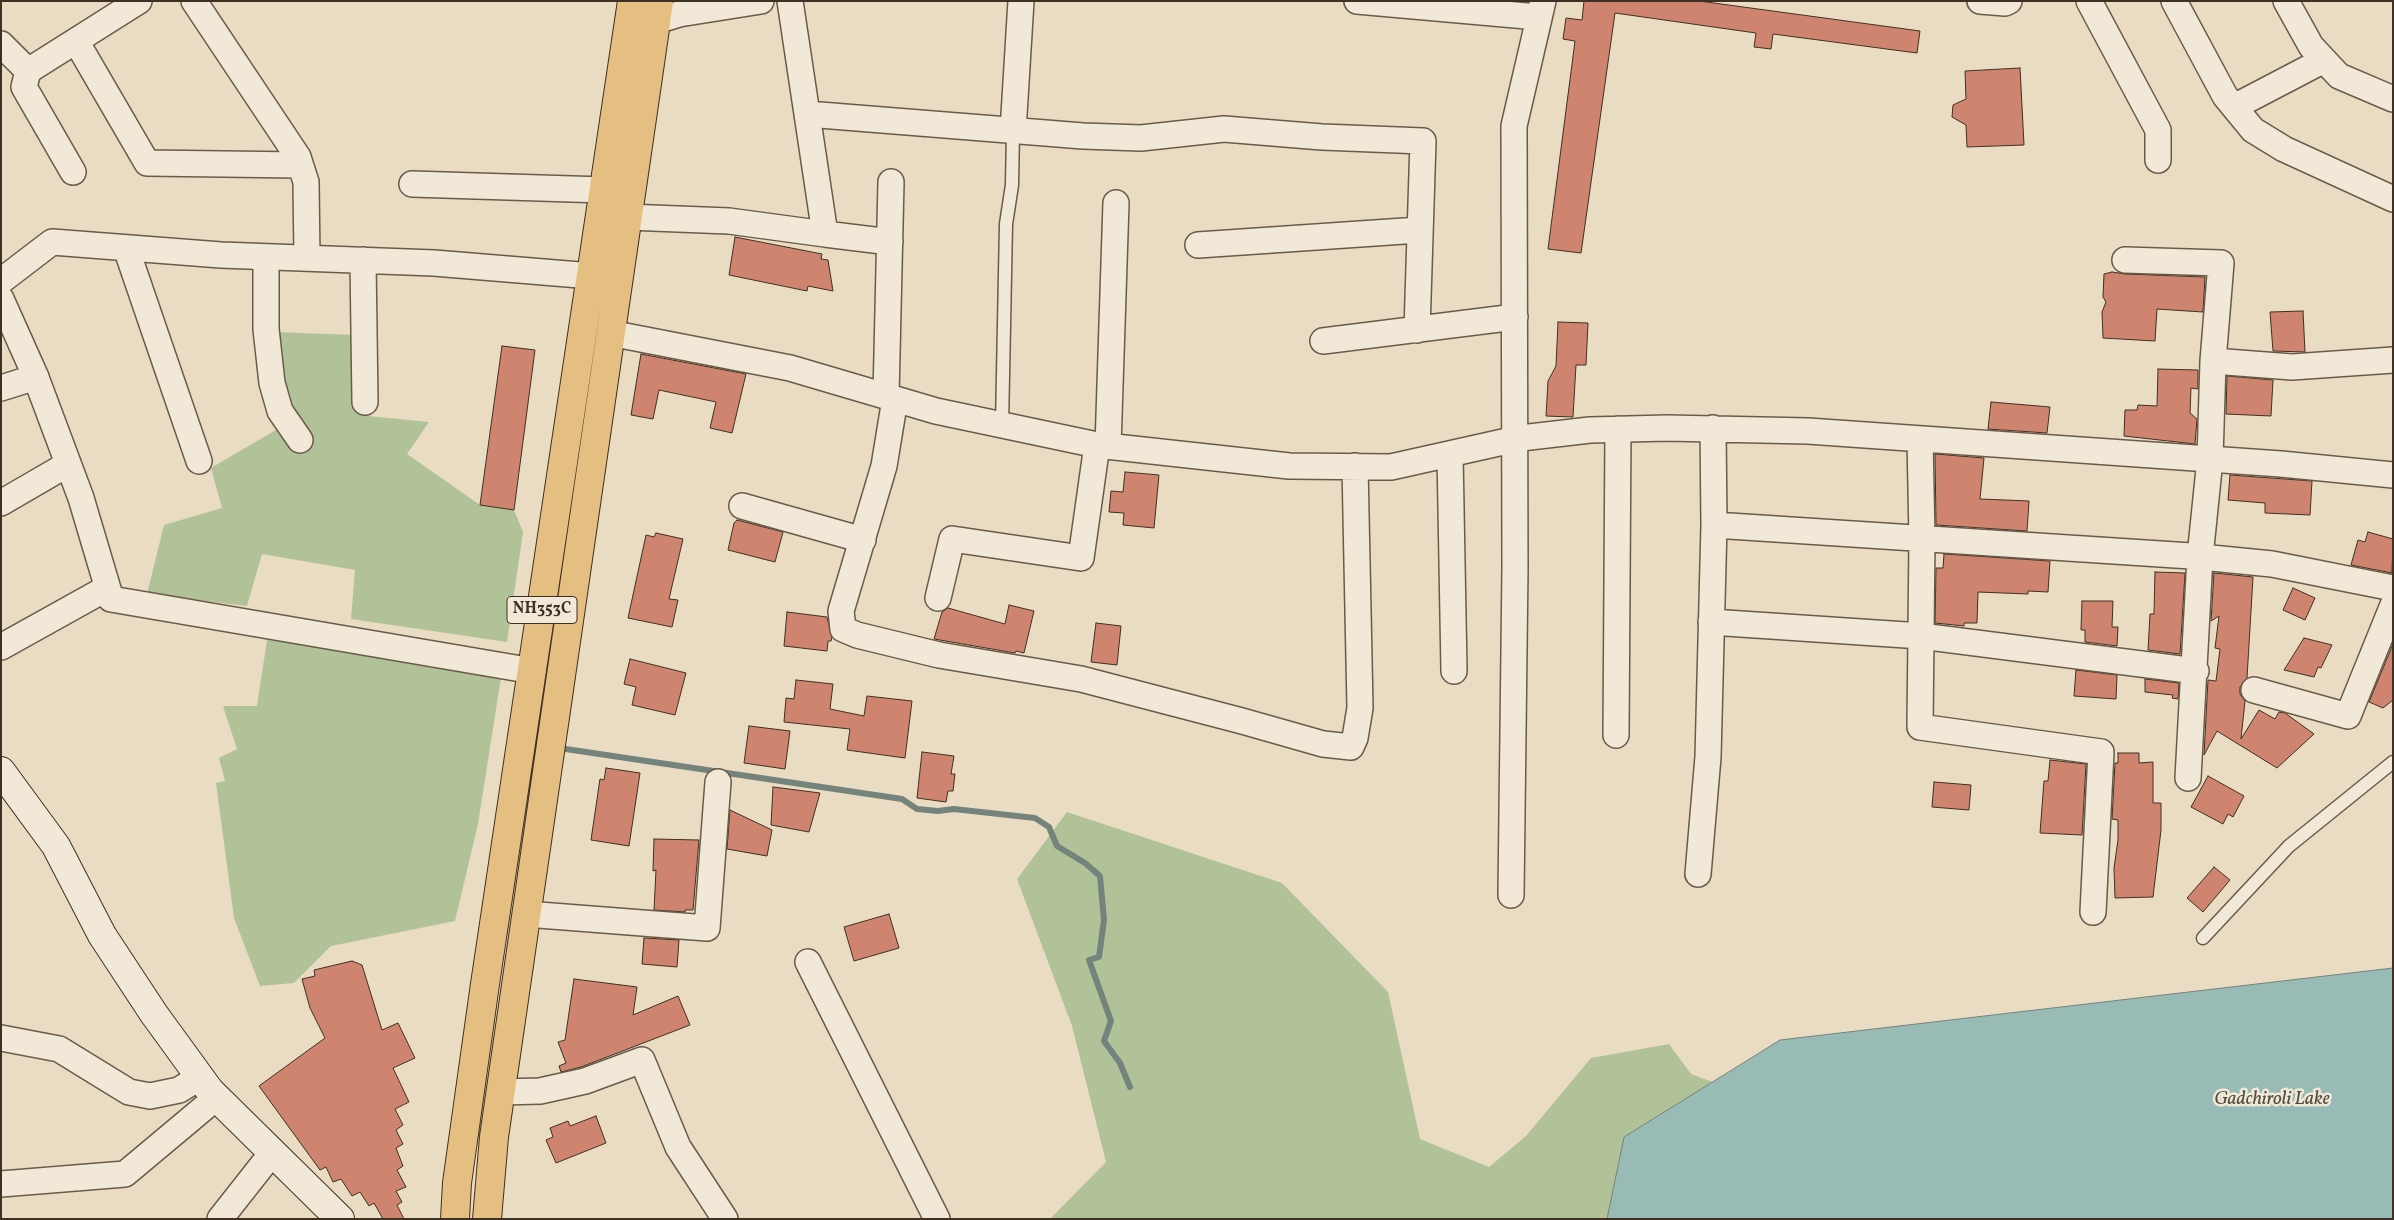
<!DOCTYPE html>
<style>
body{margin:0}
#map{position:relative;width:2394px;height:1220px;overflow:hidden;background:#eadcc2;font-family:Vollkorn,serif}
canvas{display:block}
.frame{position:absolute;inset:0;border:2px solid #3e3022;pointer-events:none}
</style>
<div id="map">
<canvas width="2394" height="1220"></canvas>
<div class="frame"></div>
</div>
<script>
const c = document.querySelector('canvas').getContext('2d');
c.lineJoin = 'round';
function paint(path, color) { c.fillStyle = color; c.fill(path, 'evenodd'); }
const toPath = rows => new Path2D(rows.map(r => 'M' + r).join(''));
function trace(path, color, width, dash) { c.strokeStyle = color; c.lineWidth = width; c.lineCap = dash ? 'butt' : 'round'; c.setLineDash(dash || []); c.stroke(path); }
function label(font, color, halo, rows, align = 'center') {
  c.font = font + ' Vollkorn,serif'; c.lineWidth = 5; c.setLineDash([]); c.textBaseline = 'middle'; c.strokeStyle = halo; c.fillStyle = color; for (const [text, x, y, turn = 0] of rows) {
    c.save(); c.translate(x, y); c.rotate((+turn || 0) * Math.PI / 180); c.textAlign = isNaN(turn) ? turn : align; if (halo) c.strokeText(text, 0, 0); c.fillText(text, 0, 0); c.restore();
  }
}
paint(toPath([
 [275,332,355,335,356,394,368,416,429,422,407,454,480,505,514,510,523,532,507,642,351,619,355,570,262,554,247,606,147,594,164,525,222,508,211,468,281,427,283,395],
 [267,640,502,671,478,824,455,921,331,946,294,983,260,986,234,918,216,783,225,781,219,758,237,749,223,706,257,706],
 [1067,812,1282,883,1388,992,1420,1139,1489,1167,1526,1136,1591,1058,1669,1044,1691,1074,1713,1082,1624,1137,1607,1219,1050,1219,1106,1162,1072,1026,1017,879]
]), '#b1c298');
const water = toPath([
 [2393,968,2393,1219,1607,1219,1624,1137,1780,1040,2393,968]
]);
paint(water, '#98bbb6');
trace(water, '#74837b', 1);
trace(toPath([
 [559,748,902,799,917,809,938,811,954,809,1035,818,1049,827,1057,846,1085,863,1100,876,1104,920,1099,957,1089,960,1111,1021,1104,1041,1120,1063,1130,1087]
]), '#74837b', 6);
const building = toPath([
 [1584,1,1699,1,1920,31,1917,53,1773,34,1771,49,1754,47,1756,33,1615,13,1581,253,1548,249,1575,41,1563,39,1566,18,1582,20,1584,1],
 [2020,68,2024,145,1967,147,1966,125,1952,117,1953,105,1966,99,1965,71,2020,68],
 [735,237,822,254,821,259,828,260,833,291,808,286,807,291,729,275,735,237],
 [2112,272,2125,274,2205,277,2203,312,2157,309,2155,341,2103,338,2102,312,2106,302,2103,297,2104,274,2112,272],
 [2303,311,2305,352,2273,351,2270,312,2303,311],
 [1558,322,1588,323,1586,365,1576,365,1573,417,1546,416,1548,381,1556,366,1558,322],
 [502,346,535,350,514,510,480,505,502,346],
 [641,354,746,374,732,433,710,428,716,402,659,390,653,419,631,415,641,354],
 [2158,369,2198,370,2198,389,2191,388,2190,413,2197,419,2195,444,2124,436,2125,410,2137,410,2138,405,2157,406,2158,369],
 [2227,376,2273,380,2271,416,2226,414,2227,376],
 [1991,402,2050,407,2047,433,1988,429,1991,402],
 [1935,454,1984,458,1980,499,2029,501,2027,531,1936,525,1935,454],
 [1125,472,1159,475,1154,528,1123,525,1124,513,1109,512,1111,491,1123,492,1125,472],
 [2230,475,2312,481,2310,515,2265,513,2265,503,2228,500,2230,475],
 [737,520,783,532,775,562,728,550,734,523,737,520],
 [2368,532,2393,539,2392,573,2351,565,2358,540,2365,542,2368,532],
 [656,533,683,539,669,599,678,600,672,627,628,618,646,535,654,537,656,533],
 [1944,554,2050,561,2048,592,2028,591,2028,594,1978,592,1977,623,1964,623,1964,626,1935,623,1936,568,1943,568,1944,554],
 [2155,572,2185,573,2180,654,2148,650,2150,614,2154,614,2155,572],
 [2214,573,2253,577,2247,678,2240,687,2240,694,2245,701,2241,739,2259,710,2275,719,2279,712,2285,713,2314,734,2277,768,2217,731,2204,755,2208,680,2216,681,2220,649,2215,648,2219,616,2211,621,2214,573],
 [2293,588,2315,598,2305,620,2283,610,2293,588],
 [2082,601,2113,601,2112,627,2118,627,2117,646,2085,642,2085,630,2081,630,2082,601],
 [1009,605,1034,611,1024,653,1016,651,1015,653,934,639,942,612,948,608,1005,624,1009,605],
 [787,612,827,617,832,638,831,641,828,641,827,651,784,646,787,612],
 [1096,623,1121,626,1117,665,1091,662,1096,623],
 [2304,638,2332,645,2321,668,2318,667,2314,677,2284,670,2304,638],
 [2393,644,2393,700,2383,708,2369,702,2393,644],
 [630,659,686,673,675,715,632,705,636,687,624,684,630,659],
 [2076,670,2117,675,2116,699,2074,696,2076,670],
 [2145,679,2179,683,2178,699,2172,698,2173,695,2145,692,2145,679],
 [796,680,833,684,830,709,864,716,867,696,912,701,905,758,847,750,850,729,784,722,786,698,794,699,796,680],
 [749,726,790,731,785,769,744,763,749,726],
 [922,752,954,756,951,774,955,774,953,791,948,791,946,802,917,798,922,752],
 [2118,753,2139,753,2139,763,2153,762,2153,803,2161,803,2161,830,2153,897,2115,898,2114,868,2118,840,2118,820,2112,819,2115,763,2118,763,2118,753],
 [2050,760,2086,764,2082,835,2040,833,2044,781,2048,781,2050,760],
 [606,768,640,773,629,846,591,840,600,779,604,780,606,768],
 [2208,776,2244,796,2233,817,2228,814,2223,824,2191,807,2208,776],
 [1934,782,1971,785,1969,810,1932,807,1934,782],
 [773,787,820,793,809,832,771,825,773,787],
 [730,810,772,830,767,856,727,849,730,810],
 [654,839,699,840,693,910,685,910,685,912,654,910,656,870,653,871,654,839],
 [2214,867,2230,880,2203,912,2187,898,2214,867],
 [889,914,899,948,854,961,844,927,889,914],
 [644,938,679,940,677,967,642,964,644,938],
 [352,961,362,965,382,1030,398,1023,415,1058,393,1068,409,1102,395,1109,403,1125,396,1130,403,1144,396,1148,403,1166,397,1170,406,1187,396,1191,402,1202,397,1205,404,1219,383,1219,374,1203,369,1206,360,1192,352,1196,341,1179,333,1182,326,1167,320,1170,259,1086,325,1038,310,1008,302,979,315,976,314,970,352,961],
 [574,979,637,987,633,1015,678,996,690,1025,581,1067,561,1072,559,1066,566,1063,558,1042,565,1040,574,979],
 [596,1116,606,1143,556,1163,546,1140,553,1137,550,1128,568,1121,570,1126,596,1116]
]);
paint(building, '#cf8470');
trace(building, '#3e3022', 1);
const lane = toPath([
 [1002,425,1006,224,1012,185,1013,131],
 [2203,938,2289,846,2393,762]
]);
const street = toPath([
 [194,1,298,157,306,182,307,258],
 [1357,1,1538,17],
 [1980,1,2005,3,2009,1],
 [2089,1,2158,130,2158,160],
 [2174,1,2225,96,2253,130,2284,149,2393,199],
 [2286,1,2311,46,2339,76,2393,99],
 [656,21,679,14,761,1],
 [76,41,147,163,300,165],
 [1,44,28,71],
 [2234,107,2324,60],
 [807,114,1083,136,1141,138,1224,129,1322,137,1423,141,1417,330],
 [1013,131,1021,1],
 [73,172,24,87,28,71,139,1],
 [412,184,604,190],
 [627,217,729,221,825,234,790,1],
 [825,234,890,242],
 [1198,245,1419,230],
 [126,248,199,461],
 [266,257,266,329,272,383,280,411,300,440],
 [363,260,365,402],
 [2125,260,2221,263,2213,361,2210,459,2200,557,2188,778],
 [1,281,52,242,221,255,434,263,592,276],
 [1,299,35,375,81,498,111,599,533,671],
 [610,333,790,368,936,411,1097,445,1289,466,1391,467,1521,438,1590,430,1667,428,1808,431,2281,464,2393,475],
 [1323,341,1515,317],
 [2213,361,2292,367,2393,360],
 [1,388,36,377],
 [886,396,891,182],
 [895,399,884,466,841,611,843,629,857,635,939,655,1081,679,1242,721,1323,744,1351,747,1355,738,1360,708,1355,466],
 [1920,439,1922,539,1920,727,2101,752,2093,912],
 [1108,446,1116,203],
 [1450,454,1454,671],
 [1,503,68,464],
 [742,506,863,540],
 [1714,525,2191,556,2272,564,2393,588],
 [938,598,952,539,1081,558,1097,445],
 [1711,622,1921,636,2196,671],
 [1,647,107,588],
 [2254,690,2348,716,2393,605],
 [1616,735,1618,429],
 [1698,874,1708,757,1714,525,1713,428],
 [1511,895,1515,568,1514,126,1543,1],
 [526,914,707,928,718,782],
 [808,962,937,1219],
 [1,1038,59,1049,129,1092,150,1096,179,1090,200,1077],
 [500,1092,540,1091,585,1081,642,1060,678,1147,725,1219],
 [1,1184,125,1174,217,1097],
 [220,1219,272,1153]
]);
const secondary = toPath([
 [1,771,56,846,102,935,154,1014,210,1091,340,1219]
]);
const highway = toPath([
 [455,1219,457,1183,485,984,632,1],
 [487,1219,494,1137,659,1]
]);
trace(lane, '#695b4a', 15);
trace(street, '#695b4a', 28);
trace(secondary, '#3e3022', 30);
trace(highway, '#3e3022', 30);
trace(lane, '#f1e8d7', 12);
trace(street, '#f1e8d7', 25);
trace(secondary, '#f1e8d7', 28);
trace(highway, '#e5be81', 28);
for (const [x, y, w] of [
 [542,610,70]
]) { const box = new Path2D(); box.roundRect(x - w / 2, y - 13.5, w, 27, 4); c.fillStyle = '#f1e8d7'; c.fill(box); trace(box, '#3e3022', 1); }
label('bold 16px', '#3e3022', null, [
 ["NH353C",542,610]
]);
label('italic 19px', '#504c40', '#f1e8d7', [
 ["Gadchiroli Lake",2272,1101]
]);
</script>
